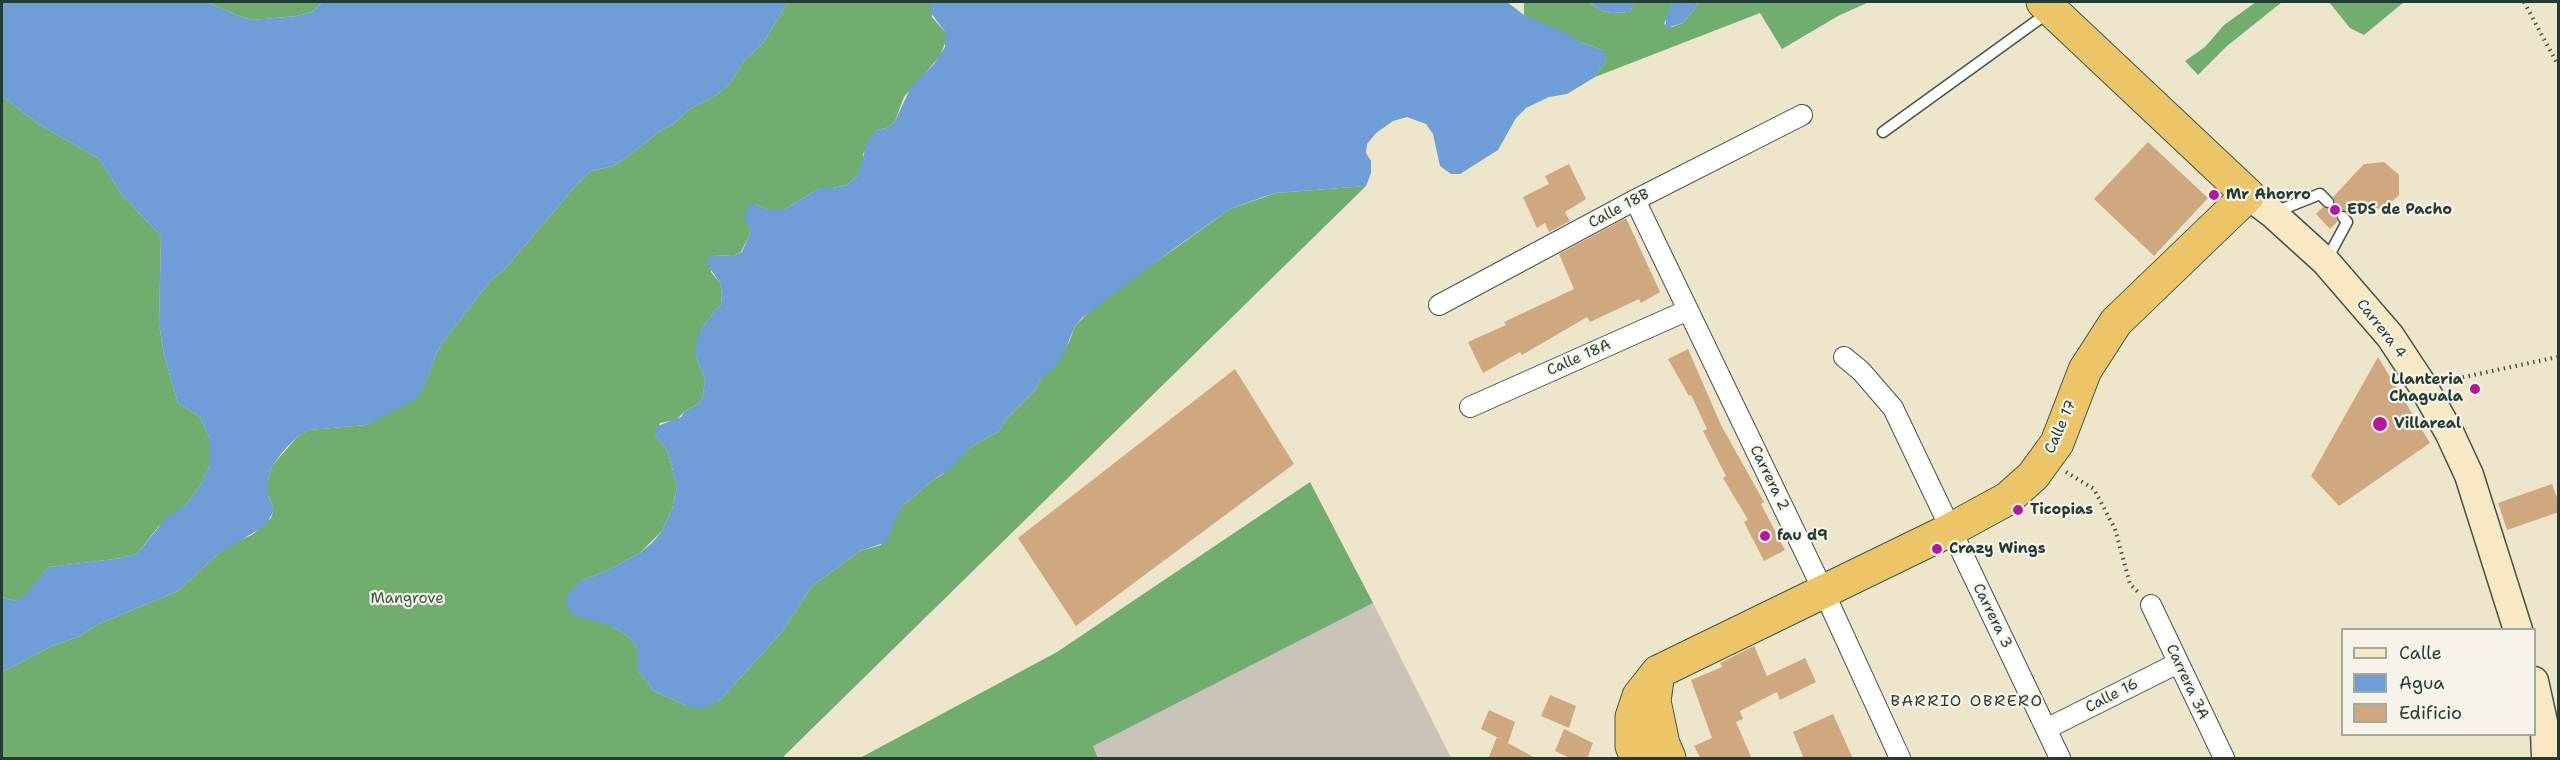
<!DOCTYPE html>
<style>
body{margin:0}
#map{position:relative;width:2560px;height:760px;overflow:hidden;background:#ede6ca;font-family:"Shantell Sans",sans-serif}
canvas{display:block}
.frame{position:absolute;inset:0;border:3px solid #1f3d34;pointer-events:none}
.legend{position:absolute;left:2341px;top:628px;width:195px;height:108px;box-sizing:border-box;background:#f7f3e8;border:2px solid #a1aaa0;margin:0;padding:8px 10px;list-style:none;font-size:18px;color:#1f3d34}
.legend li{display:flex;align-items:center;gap:12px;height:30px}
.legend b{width:30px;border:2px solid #a1aaa0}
</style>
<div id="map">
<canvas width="2560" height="760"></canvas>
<div class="frame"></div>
<ul class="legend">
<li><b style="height:8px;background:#f8e8c3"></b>Calle</li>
<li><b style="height:16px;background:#6f9dd7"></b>Agua</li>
<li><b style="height:16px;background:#d0a880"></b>Edificio</li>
</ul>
</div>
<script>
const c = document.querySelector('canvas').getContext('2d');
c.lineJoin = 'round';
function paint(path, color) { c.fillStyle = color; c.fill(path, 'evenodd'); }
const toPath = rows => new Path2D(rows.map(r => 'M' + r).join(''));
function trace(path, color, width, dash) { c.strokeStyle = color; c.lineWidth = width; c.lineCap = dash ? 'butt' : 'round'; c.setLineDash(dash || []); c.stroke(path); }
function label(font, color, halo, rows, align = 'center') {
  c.font = font + ' "Shantell Sans",sans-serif'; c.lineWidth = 4.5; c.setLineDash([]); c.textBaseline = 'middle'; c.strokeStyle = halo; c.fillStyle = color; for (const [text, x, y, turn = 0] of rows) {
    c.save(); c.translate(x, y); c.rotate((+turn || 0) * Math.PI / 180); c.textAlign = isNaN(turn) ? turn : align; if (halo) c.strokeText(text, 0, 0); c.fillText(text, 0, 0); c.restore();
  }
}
paint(toPath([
 [1373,603,1451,758,1099,758,1092,746]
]), '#c9c3b8');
paint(toPath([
 [207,2,322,2,312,12,297,16,253,20,239,16],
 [788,2,935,2,933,2,932,17,945,32,947,38,940,56,904,97,895,121,887,128,877,130,863,154,863,163,858,175,847,185,833,188,820,188,783,210,769,210,755,204,749,236,741,252,733,256,713,255,711,272,720,283,722,294,721,304,701,329,696,357,705,379,703,396,698,404,684,412,676,420,660,423,655,435,668,452,677,487,672,509,662,531,640,553,606,571,581,581,612,626,630,638,638,649,638,671,654,691,687,706,719,701,781,633,812,586,860,551,881,545,901,507,933,480,942,475,971,447,999,431,1007,418,1037,388,1040,379,1046,372,1054,368,1070,340,1075,326,1095,306,1230,209,1276,193,1366,186,784,756,785,758,2,758,2,672,52,646,78,637,99,624,178,591,218,554,235,542,252,535,271,518,273,512,273,507,268,495,268,480,272,466,298,436,309,430,366,425,421,393,437,352,450,333,492,279,504,270,579,182,591,171,613,166,626,158,660,131,675,123,688,110,717,95,731,82,744,61,764,42],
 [1524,2,1588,2,1602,11,1612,13,1629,12,1636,2,1673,2,1664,24,1672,27,1683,23,1700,2,1869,2,1838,16,1782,49,1760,13,1595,77,1606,61,1603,50,1580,42,1524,15],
 [2256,2,2282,2,2227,46,2198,75,2185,61,2205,47,2224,25],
 [2329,2,2404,2,2364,35,2350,28],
 [2,96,37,123,99,159,122,195,161,236,159,324,164,355,178,403,200,417,209,438,209,467,199,487,186,505,158,527,137,554,122,558,49,567,26,595,15,601,2,597],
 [1310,482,1373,603,1093,746,1098,758,860,758,1057,652]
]), '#70ad6e');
paint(toPath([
 [2,2,207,2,239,16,253,20,297,16,312,12,322,2,788,2,764,42,744,61,731,82,717,95,688,110,675,123,660,131,626,158,613,166,591,171,579,182,504,270,492,279,450,333,437,352,421,394,411,402,366,425,309,430,298,436,285,449,272,466,268,480,268,495,273,507,273,512,266,525,218,554,178,591,99,624,78,637,52,646,2,672,2,597,15,601,25,595,49,567,122,558,137,554,166,518,186,505,199,487,209,467,209,438,200,417,178,403,164,355,159,324,161,236,122,195,99,159,37,123,2,96],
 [933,2,1507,2,1524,15,1564,32,1580,42,1603,50,1606,55,1606,61,1595,77,1567,94,1549,97,1526,108,1516,118,1498,150,1460,174,1451,174,1440,166,1433,134,1426,124,1407,117,1393,121,1376,133,1367,144,1366,153,1371,161,1371,173,1366,186,1276,193,1263,197,1230,209,1179,245,1082,318,1075,326,1062,357,1054,368,1040,379,1037,388,1007,418,999,431,971,447,949,470,933,480,901,507,887,542,860,551,812,586,781,633,719,701,702,709,687,706,654,691,638,671,638,649,630,638,612,626,573,615,567,606,566,599,569,592,581,581,606,571,640,553,652,543,662,531,672,509,677,487,668,452,655,435,655,427,681,417,684,412,698,404,703,396,705,379,696,357,695,345,701,329,721,304,722,294,720,283,707,264,708,258,713,255,733,256,742,252,749,236,750,227,744,220,748,206,755,204,769,210,783,210,820,188,833,188,847,185,858,175,867,143,877,130,887,128,895,121,911,87,934,64,945,47,945,32,929,10],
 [1588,2,1636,2,1629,12,1612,13,1602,11],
 [1673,2,1700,2,1683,23,1666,28,1666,16]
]), '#6f9dd7');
paint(toPath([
 [2148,142,2208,198,2154,256,2094,199],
 [2384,162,2399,175,2399,195,2385,208,2370,209,2360,200,2348,212,2342,210,2338,212,2336,218,2337,222,2330,229,2316,214,2323,207,2329,209,2334,207,2335,201,2333,197,2364,164],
 [1569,164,1586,199,1565,212,1570,221,1549,232,1545,223,1537,228,1523,197,1549,184,1545,176],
 [1626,218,1660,292,1641,303,1639,299,1590,322,1587,317,1522,355,1520,352,1483,373,1468,342,1506,325,1504,322,1574,289,1559,254],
 [1688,349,1721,425,1764,502,1761,504,1785,550,1764,561,1744,522,1748,520,1723,478,1726,476,1703,431,1707,429,1691,395,1689,396,1668,359],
 [2378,357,2430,443,2339,506,2311,476],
 [1235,369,1294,464,1076,626,1018,538],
 [2552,484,2559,503,2559,512,2507,530,2498,503],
 [1754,646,1767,676,1805,658,1816,682,1780,700,1777,692,1740,711,1743,719,1736,722,1752,759,1701,759,1694,746,1712,738,1691,680,1722,667,1720,663],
 [1550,695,1576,706,1569,728,1541,716],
 [1489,710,1515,722,1508,743,1481,729],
 [1833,714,1853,759,1804,759,1793,732],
 [1564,729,1593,743,1587,759,1572,759,1555,751],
 [1497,737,1508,743,1537,759,1488,759]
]), '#d0a880');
const lane = toPath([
 [1883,132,2049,12],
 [2275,212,2320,194,2328,202],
 [2326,261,2347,222,2343,217]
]);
const street = toPath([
 [1635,200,1823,590,1900,758],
 [1439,305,1635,200,1802,115],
 [1844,357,1861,371,1893,408,2060,758],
 [1470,407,1688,310],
 [2151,605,2224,758],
 [2046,729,2178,663]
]);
const secondary = toPath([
 [2248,195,2272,213,2326,262,2390,336,2423,386,2450,434,2469,475,2518,630],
 [2534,681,2545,731,2546,758]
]);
const highway = toPath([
 [1658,672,1654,701,1663,744,1669,758],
 [1637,758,1632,746,1632,717,1639,696,1658,672,1950,530,2007,499,2033,476,2057,443,2085,370,2116,322,2248,195,2043,2]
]);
trace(lane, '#3e564a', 13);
trace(street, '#3e564a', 22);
trace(secondary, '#3e564a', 31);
trace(highway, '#3e564a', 35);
trace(toPath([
 [2524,2,2558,65],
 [2445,381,2558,357],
 [2066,472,2094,489,2115,529,2130,584,2138,592]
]), '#3e564a', 4, [1.5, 4.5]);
trace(lane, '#fff', 10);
trace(street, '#fff', 20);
trace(secondary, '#f8e8c3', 28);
trace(highway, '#edc569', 33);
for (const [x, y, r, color] of [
 [2214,195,6,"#b5179e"],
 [2335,210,6,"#b5179e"],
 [2475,389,6,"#b5179e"],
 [2380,424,8,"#b5179e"],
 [2018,510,6,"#b5179e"],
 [1765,536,6,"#b5179e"],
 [1937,549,6,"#b5179e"]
]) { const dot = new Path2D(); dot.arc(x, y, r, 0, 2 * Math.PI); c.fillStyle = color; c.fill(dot); trace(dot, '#f7f3e8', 2); }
label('bold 15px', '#1f3d34', '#f7f3e8', [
 ["Mr Ahorro",2226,195],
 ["EDS de Pacho",2347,210],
 ["Llanteria",2463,380,"right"],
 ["Chaguala",2463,397,"right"],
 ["Villareal",2394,424],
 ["Ticopias",2030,510],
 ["fau d9",1777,536],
 ["Crazy Wings",1949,549]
], 'left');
label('15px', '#1f3d34', '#f7f3e8', [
 ["Calle 18B",1619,209,-28],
 ["Carrera 4",2381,329,52],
 ["Calle 18A",1579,358,-24],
 ["Calle 17",2061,427,-66],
 ["Carrera 2",1769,478,64],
 ["Carrera 3",1992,616,64],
 ["Carrera 3A",2187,682,65],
 ["Calle 16",2112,696,-27]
]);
label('15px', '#355943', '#f7f3e8', [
 ["Mangrove",407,599]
]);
c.letterSpacing = '1.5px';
label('16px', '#1f3d34', '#f7f3e8', [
 ["BARRIO OBRERO",1967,702]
]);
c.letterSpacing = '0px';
</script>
